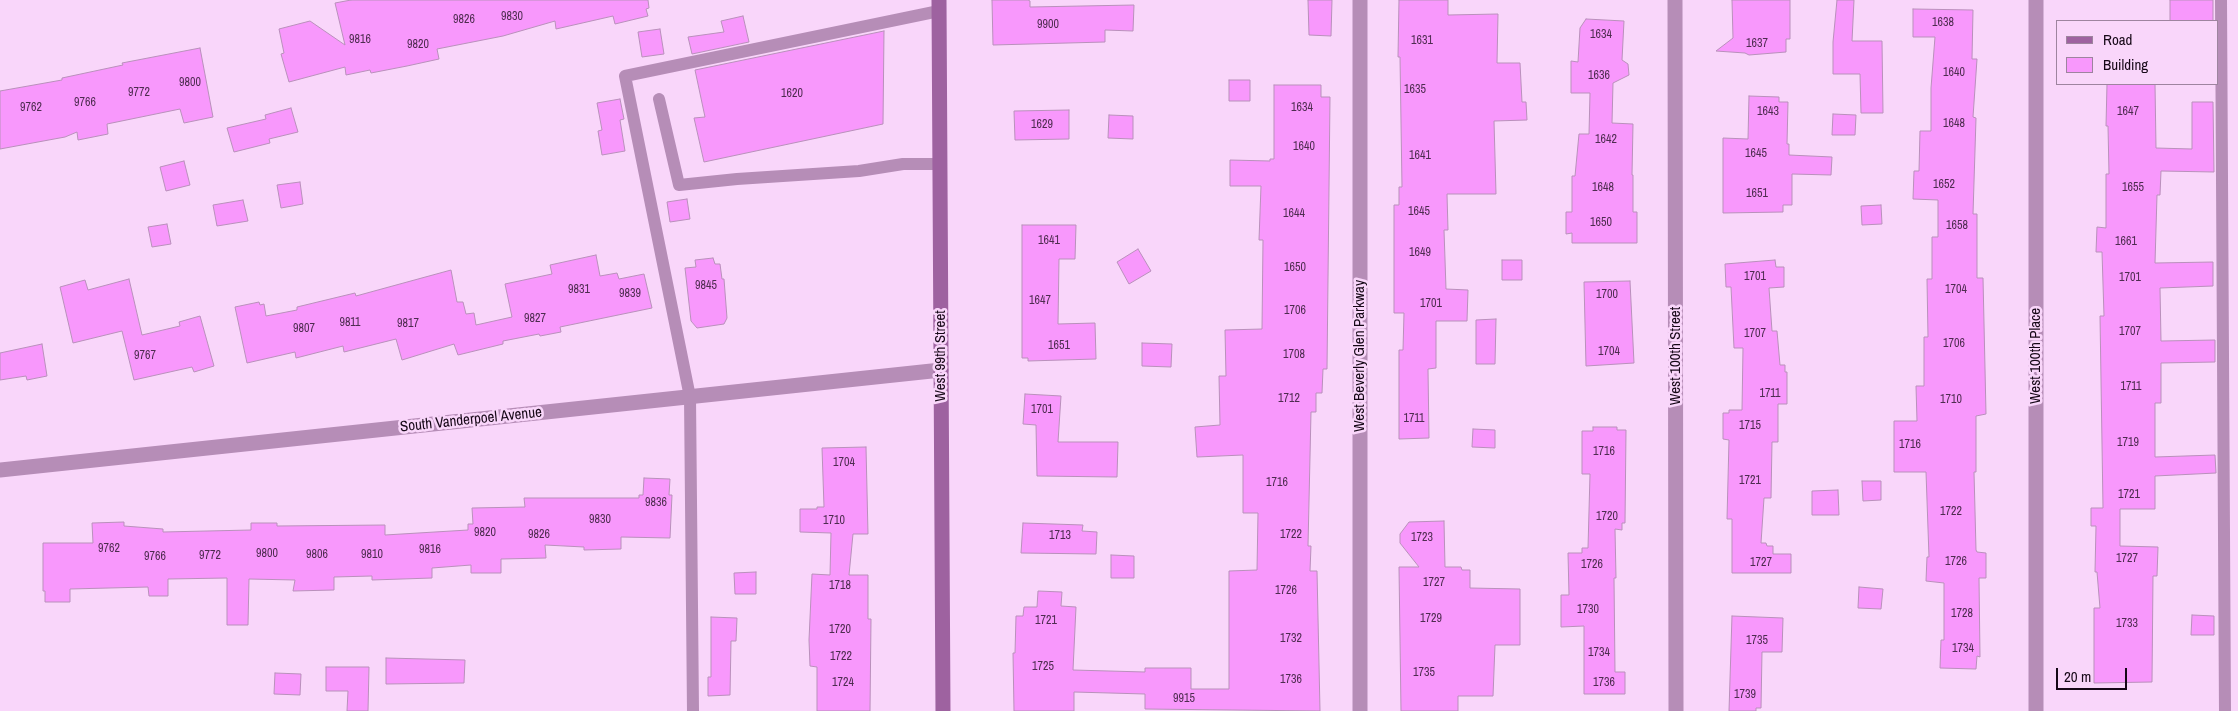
<!DOCTYPE html>
<style>
body{margin:0}
#map{position:relative;width:2238px;height:711px;overflow:hidden;background:#f9d6fa;font-family:"Archivo Narrow",sans-serif}
canvas{display:block}
.legend{position:absolute;left:2056px;top:20px;width:162px;height:65px;box-sizing:border-box;background:#f9d6fa;border:1px solid #9e849f;margin:0;padding:6px 9px;list-style:none;font-size:15px;color:#160817}
.legend li{display:flex;align-items:center;gap:10px;height:25px}
.legend b{width:25px;border:1px solid #9e849f}
.scale{position:absolute;left:2056px;top:668px;width:71px;height:22px;box-sizing:border-box;border:2px solid #160817;border-top:0;padding-left:6px;font-size:15px;line-height:18px;white-space:nowrap;color:#160817;-webkit-text-stroke:4px #f9d6fa;paint-order:stroke}
</style>
<div id="map">
<canvas width="2238" height="711"></canvas>
<ul class="legend">
<li><b style="height:6px;background:#9e62a0"></b>Road</li>
<li><b style="height:14px;background:#f898fc"></b>Building</li>
</ul>
<div class="scale">20 m</div>
</div>
<script>
const c = document.querySelector('canvas').getContext('2d');
c.lineJoin = 'round';
function paint(path, color) { c.fillStyle = color; c.fill(path, 'evenodd'); }
const toPath = rows => new Path2D(rows.map(r => 'M' + r).join(''));
function trace(path, color, width, dash) { c.strokeStyle = color; c.lineWidth = width; c.lineCap = dash ? 'butt' : 'round'; c.setLineDash(dash || []); c.stroke(path); }
function label(font, color, halo, rows, align = 'center') {
  c.font = font + ' "Archivo Narrow",sans-serif'; c.lineWidth = 5; c.setLineDash([]); c.textBaseline = 'middle'; c.strokeStyle = halo; c.fillStyle = color; for (const [text, x, y, turn = 0] of rows) {
    c.save(); c.translate(x, y); c.rotate((+turn || 0) * Math.PI / 180); c.textAlign = isNaN(turn) ? turn : align; if (halo) c.strokeText(text, 0, 0); c.fillText(text, 0, 0); c.restore();
  }
}
const building = toPath([
 [351,0,648,0,649,8,646,9,648,16,615,24,613,16,556,29,555,21,503,36,437,49,439,59,407,66,371,73,370,70,346,75,345,67,289,82,281,54,284,53,279,29,310,21,345,45,335,3,351,0],
 [992,0,1028,0,1030,1,1030,7,1134,5,1133,31,1105,30,1105,42,993,45,992,0],
 [1308,0,1332,0,1331,36,1309,35,1308,0],
 [1399,0,1448,0,1448,15,1498,14,1497,63,1520,63,1522,102,1526,102,1527,120,1494,121,1496,194,1447,194,1448,230,1444,230,1446,289,1468,290,1467,321,1436,321,1436,368,1428,369,1429,438,1399,439,1399,350,1403,350,1404,313,1394,313,1394,205,1399,205,1399,187,1402,187,1400,57,1398,57,1399,0],
 [1732,0,1790,0,1790,39,1786,39,1786,52,1749,55,1745,53,1716,51,1733,38,1732,0],
 [1837,0,1854,0,1852,41,1882,41,1883,113,1861,113,1860,74,1833,74,1833,42,1837,0],
 [2170,0,2213,0,2213,21,2170,21,2170,0],
 [1913,9,1973,10,1972,59,1977,59,1973,117,1976,118,1973,214,1977,214,1977,278,1983,278,1986,414,1976,416,1976,472,1974,472,1976,550,1977,552,1986,553,1986,578,1979,578,1980,657,1977,656,1976,669,1940,668,1941,640,1944,640,1944,583,1926,581,1927,557,1929,557,1926,472,1894,472,1894,421,1917,421,1916,386,1924,386,1924,337,1928,337,1927,279,1932,279,1932,237,1938,237,1938,200,1913,199,1914,171,1919,171,1920,131,1931,131,1931,88,1935,37,1913,37,1913,9],
 [743,16,749,42,692,54,688,37,724,32,721,21,743,16],
 [1586,19,1624,21,1622,60,1628,64,1629,75,1613,83,1612,123,1633,124,1632,175,1633,175,1633,212,1637,212,1637,243,1572,243,1572,233,1566,234,1566,212,1572,212,1572,176,1575,176,1579,134,1589,134,1590,93,1571,93,1571,61,1578,62,1580,28,1586,19],
 [660,29,664,54,642,57,638,32,660,29],
 [884,31,883,124,704,162,694,118,705,117,695,70,884,31],
 [200,48,213,117,184,123,180,109,107,124,108,134,78,140,77,132,65,137,0,149,0,91,62,80,62,78,123,65,122,63,200,48],
 [1229,80,1250,80,1250,101,1229,101,1229,80],
 [2107,84,2155,84,2156,148,2192,149,2192,102,2213,102,2214,172,2161,171,2160,195,2157,195,2155,263,2213,262,2213,286,2160,288,2161,341,2215,340,2215,362,2161,363,2161,403,2155,403,2155,457,2215,455,2216,473,2155,476,2155,509,2120,509,2120,546,2158,547,2157,576,2153,576,2152,682,2094,683,2094,608,2100,608,2097,572,2095,572,2096,526,2091,526,2091,508,2103,508,2100,316,2104,316,2102,252,2096,252,2097,227,2106,228,2106,174,2109,174,2108,126,2106,126,2107,84],
 [1274,85,1321,85,1321,97,1330,97,1327,369,1323,369,1322,393,1316,393,1316,412,1311,412,1308,546,1311,546,1310,571,1317,571,1320,711,1145,709,1145,694,1074,692,1074,711,1014,711,1013,653,1015,653,1016,616,1023,616,1024,607,1037,607,1038,591,1062,592,1061,606,1076,607,1073,670,1145,672,1145,668,1191,668,1191,689,1229,689,1229,571,1257,570,1258,513,1243,513,1243,455,1197,457,1195,427,1220,425,1219,376,1226,376,1225,330,1262,329,1263,240,1259,240,1261,186,1230,186,1230,160,1270,161,1270,159,1274,159,1274,85],
 [1749,96,1779,97,1779,102,1788,102,1787,144,1789,144,1789,155,1832,157,1831,175,1792,174,1792,205,1783,205,1783,212,1723,213,1723,138,1748,139,1749,96],
 [620,99,624,119,620,120,625,151,602,155,598,131,602,130,597,103,620,99],
 [291,108,298,132,269,139,270,143,234,152,227,128,266,119,265,115,291,108],
 [1069,110,1069,139,1015,140,1014,111,1069,110],
 [1833,114,1856,115,1855,135,1832,135,1833,114],
 [1109,115,1133,116,1133,139,1108,138,1109,115],
 [184,161,190,185,166,191,160,167,184,161],
 [300,182,303,204,281,208,277,185,300,182],
 [687,199,690,219,670,222,667,202,687,199],
 [243,200,248,221,217,226,213,205,243,200],
 [1881,205,1882,224,1862,225,1861,206,1881,205],
 [167,224,171,244,152,247,148,227,167,224],
 [1022,225,1076,225,1075,259,1059,259,1058,324,1095,323,1096,359,1028,361,1028,358,1022,358,1022,225],
 [1138,249,1151,271,1129,284,1117,262,1138,249],
 [596,255,600,276,617,273,619,279,644,274,652,308,560,327,561,332,540,336,539,334,503,341,503,344,458,355,454,344,402,360,396,339,344,352,343,346,296,358,295,352,247,363,235,307,259,302,260,305,264,304,266,316,297,310,297,307,355,293,356,296,451,270,457,302,463,302,466,314,474,313,476,325,512,317,505,284,552,274,550,265,596,255],
 [713,258,715,264,720,264,722,279,724,279,727,318,724,324,697,328,691,321,685,268,696,267,695,260,713,258],
 [1502,260,1522,260,1522,280,1502,280,1502,260],
 [1775,260,1776,267,1784,267,1784,287,1769,288,1772,331,1777,331,1780,365,1785,365,1785,372,1787,372,1787,404,1778,404,1778,442,1772,442,1771,498,1764,498,1761,543,1766,543,1767,546,1773,546,1773,554,1791,554,1791,573,1732,573,1732,519,1727,519,1729,440,1723,439,1723,413,1729,413,1729,410,1742,410,1743,348,1734,348,1731,287,1726,287,1725,264,1775,260],
 [129,279,142,335,180,326,179,322,200,316,214,366,194,372,192,367,134,380,122,331,73,343,60,287,85,280,88,290,129,279],
 [1630,281,1634,363,1586,366,1584,282,1630,281],
 [1496,319,1495,364,1476,364,1476,320,1496,319],
 [1142,343,1172,344,1171,367,1142,366,1142,343],
 [42,344,47,376,27,380,26,376,0,380,0,353,42,344],
 [1025,394,1061,396,1058,442,1118,442,1117,477,1037,476,1036,425,1023,424,1025,394],
 [1593,427,1617,427,1617,430,1626,430,1625,523,1622,523,1622,530,1615,529,1616,578,1614,578,1615,672,1625,672,1625,694,1584,694,1584,626,1561,627,1561,595,1569,595,1568,553,1582,553,1582,548,1588,548,1590,474,1582,474,1582,431,1593,431,1593,427],
 [1473,429,1495,430,1495,448,1472,447,1473,429],
 [866,447,868,534,853,534,849,575,868,575,868,619,871,619,870,711,817,711,817,667,810,666,809,640,812,574,830,575,831,533,800,532,800,509,817,509,817,507,824,507,822,448,866,447],
 [644,478,670,479,669,495,672,495,670,538,621,537,621,549,584,550,584,547,545,545,546,558,501,559,501,573,471,573,471,565,432,568,432,578,372,580,372,576,334,577,334,590,293,591,295,580,249,579,248,625,227,625,227,578,168,579,168,596,149,596,148,587,70,589,70,602,45,602,45,591,43,591,43,543,93,543,92,523,124,522,124,526,163,529,163,532,251,530,251,523,277,523,277,526,385,525,385,535,468,530,468,524,473,524,472,508,525,507,524,498,639,498,639,495,643,495,644,478],
 [1862,481,1881,481,1881,500,1863,501,1862,481],
 [1838,490,1839,515,1812,515,1812,491,1838,490],
 [1444,521,1445,567,1461,567,1462,570,1470,570,1470,588,1520,589,1520,645,1495,645,1493,696,1458,696,1458,711,1401,711,1399,567,1419,567,1400,543,1400,534,1409,522,1444,521],
 [1023,523,1083,525,1082,531,1097,532,1096,554,1021,553,1023,523],
 [1111,555,1134,556,1134,578,1111,578,1111,555],
 [756,572,756,594,735,594,734,573,756,572],
 [1859,587,1883,589,1881,609,1858,608,1859,587],
 [2192,615,2214,616,2214,635,2191,635,2192,615],
 [1732,616,1783,618,1782,652,1762,652,1761,708,1756,708,1756,711,1729,711,1732,616],
 [711,617,737,618,736,641,731,641,730,695,708,696,708,677,711,677,711,617],
 [386,658,465,660,464,683,386,684,386,658],
 [326,667,369,667,368,711,347,711,348,691,326,691,326,667],
 [275,673,301,674,300,695,274,694,275,673]
]);
paint(building, '#f898fc');
trace(building, '#b990bb', 1);
trace(toPath([
 [2221,0,2225,711],
 [659,99,679,185,737,179,859,171,903,164,940,164],
 [693,711,690,397,625,76,939,11]
]), '#b68db7', 12);
trace(toPath([
 [1675,0,1676,711],
 [2036,0,2036,711],
 [0,470,941,370],
 [1360,711,1360,0]
]), '#b68db7', 15);
trace(toPath([
 [939,0,943,711]
]), '#9e62a0', 15);
label('12px', '#4e2c50', null, [
 ["9830",512,17],
 ["9826",464,20],
 ["1638",1943,23],
 ["9900",1048,25],
 ["1634",1601,35],
 ["9816",360,40],
 ["1631",1422,41],
 ["1637",1757,44],
 ["9820",418,45],
 ["1640",1954,73],
 ["1636",1599,76],
 ["9800",190,83],
 ["1635",1415,90],
 ["9772",139,93],
 ["1620",792,94],
 ["9766",85,103],
 ["9762",31,108],
 ["1634",1302,108],
 ["1643",1768,112],
 ["1647",2128,112],
 ["1648",1954,124],
 ["1629",1042,125],
 ["1642",1606,140],
 ["1640",1304,147],
 ["1645",1756,154],
 ["1641",1420,156],
 ["1652",1944,185],
 ["1648",1603,188],
 ["1655",2133,188],
 ["1651",1757,194],
 ["1645",1419,212],
 ["1644",1294,214],
 ["1650",1601,223],
 ["1658",1957,226],
 ["1641",1049,241],
 ["1661",2126,242],
 ["1649",1420,253],
 ["1650",1295,268],
 ["1701",1755,277],
 ["1701",2130,278],
 ["9845",706,286],
 ["9831",579,290],
 ["1704",1956,290],
 ["9839",630,294],
 ["1700",1607,295],
 ["1647",1040,301],
 ["1701",1431,304],
 ["1706",1295,311],
 ["9827",535,319],
 ["9811",350,323],
 ["9817",408,324],
 ["9807",304,329],
 ["1707",2130,332],
 ["1707",1755,334],
 ["1706",1954,344],
 ["1651",1059,346],
 ["1704",1609,352],
 ["1708",1294,355],
 ["9767",145,356],
 ["1711",2131,387],
 ["1711",1770,394],
 ["1712",1289,399],
 ["1710",1951,400],
 ["1701",1042,410],
 ["1711",1414,419],
 ["1715",1750,426],
 ["1719",2128,443],
 ["1716",1910,445],
 ["1716",1604,452],
 ["1704",844,463],
 ["1721",1750,481],
 ["1716",1277,483],
 ["1721",2129,495],
 ["9836",656,503],
 ["1722",1951,512],
 ["1720",1607,517],
 ["9830",600,520],
 ["1710",834,521],
 ["9820",485,533],
 ["9826",539,535],
 ["1722",1291,535],
 ["1713",1060,536],
 ["1723",1422,538],
 ["9762",109,549],
 ["9816",430,550],
 ["9800",267,554],
 ["9806",317,555],
 ["9810",372,555],
 ["9772",210,556],
 ["9766",155,557],
 ["1727",2127,559],
 ["1726",1956,562],
 ["1727",1761,563],
 ["1726",1592,565],
 ["1727",1434,583],
 ["1718",840,586],
 ["1726",1286,591],
 ["1730",1588,610],
 ["1728",1962,614],
 ["1729",1431,619],
 ["1721",1046,621],
 ["1733",2127,624],
 ["1720",840,630],
 ["1732",1291,639],
 ["1735",1757,641],
 ["1734",1963,649],
 ["1734",1599,653],
 ["1722",841,657],
 ["1725",1043,667],
 ["1735",1424,673],
 ["1736",1291,680],
 ["1724",843,683],
 ["1736",1604,683],
 ["1739",1745,695],
 ["9915",1184,699]
]);
label('15px', '#160817', '#f9d6fa', [
 ["West 99th Street",941,356,-90],
 ["West Beverly Glen Parkway",1360,356,-90],
 ["West 100th Street",1676,356,-90],
 ["West 100th Place",2036,356,-90],
 ["South Vanderpoel Avenue",471,420,-6]
]);
</script>
